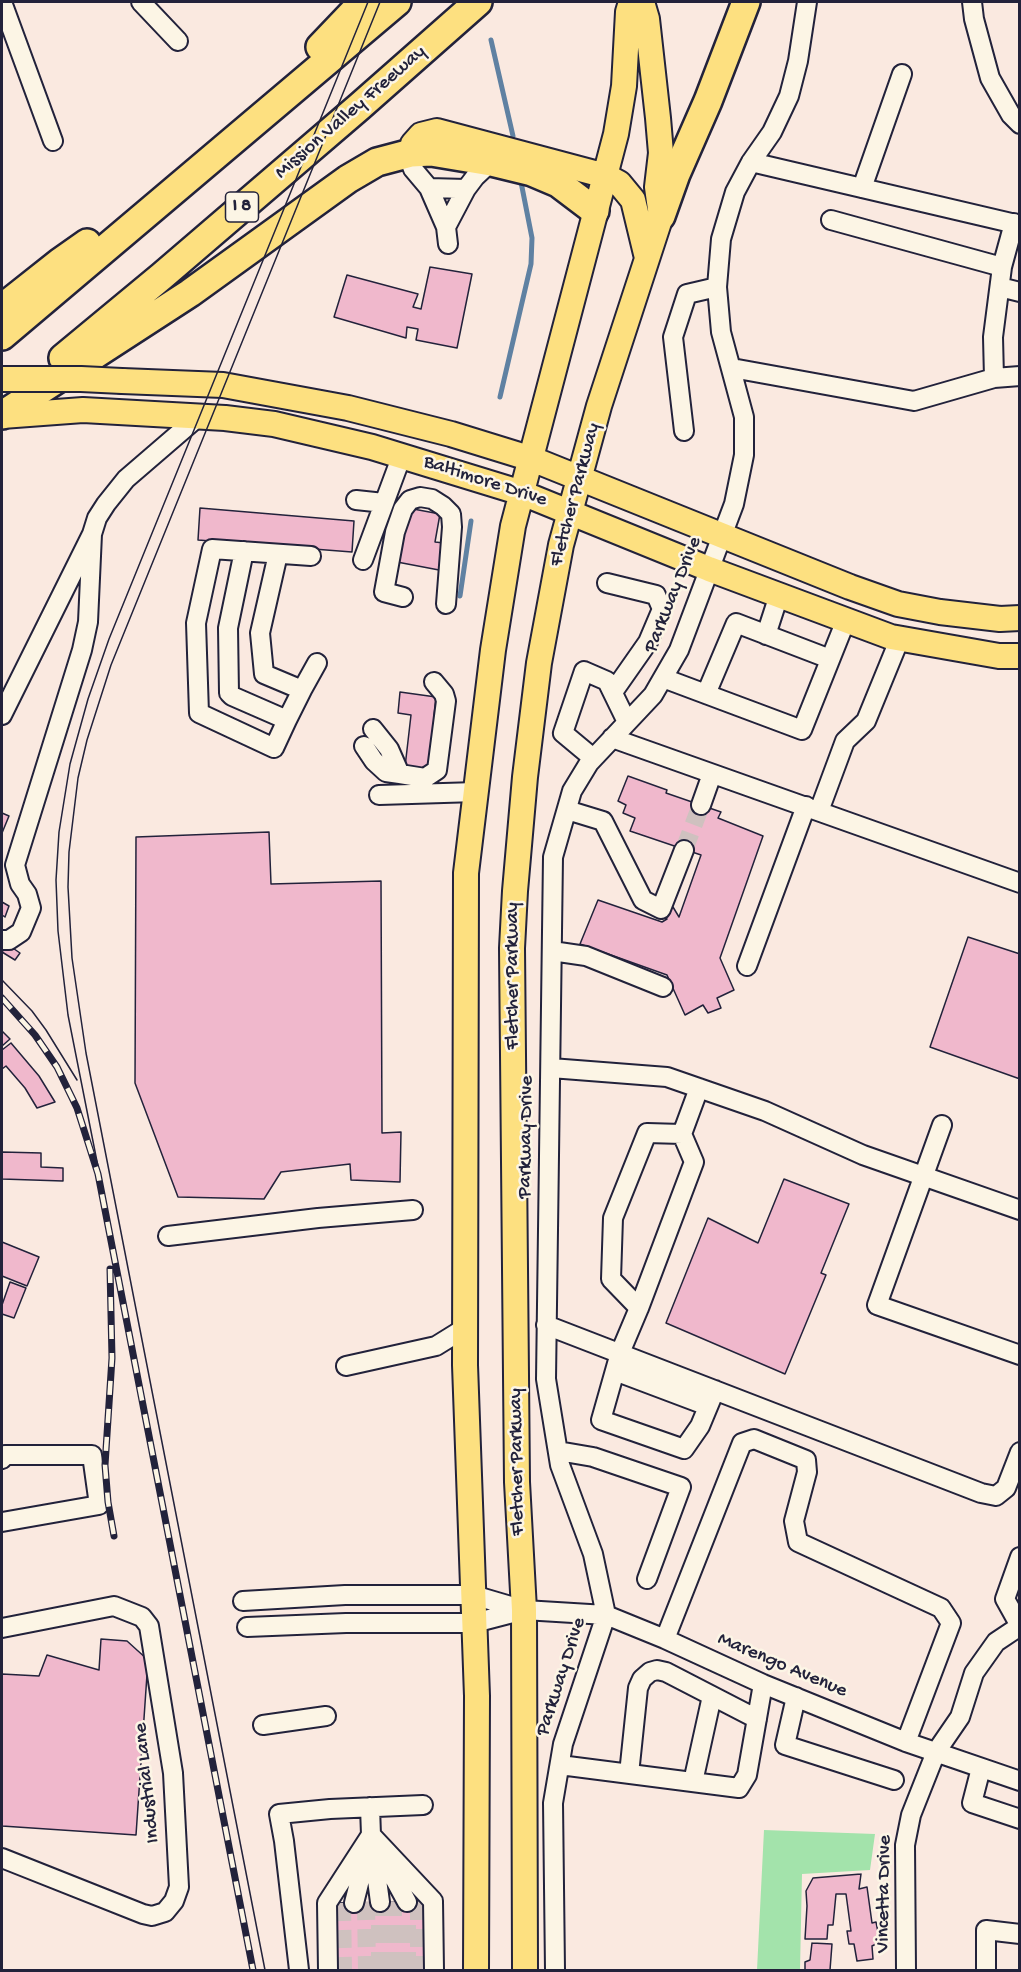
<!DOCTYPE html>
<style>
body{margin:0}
#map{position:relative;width:1021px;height:1972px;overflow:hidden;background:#fae9e0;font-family:"Gochi Hand",sans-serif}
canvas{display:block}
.frame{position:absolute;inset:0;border:3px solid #22223b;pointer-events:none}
</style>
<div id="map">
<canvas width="1021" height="1972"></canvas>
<div class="frame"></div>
</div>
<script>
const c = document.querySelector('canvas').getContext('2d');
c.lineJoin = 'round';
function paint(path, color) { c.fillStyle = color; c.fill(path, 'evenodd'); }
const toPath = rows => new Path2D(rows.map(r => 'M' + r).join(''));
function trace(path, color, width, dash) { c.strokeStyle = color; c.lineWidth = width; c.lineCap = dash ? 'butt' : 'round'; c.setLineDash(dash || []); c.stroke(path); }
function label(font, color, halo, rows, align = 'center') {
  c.font = font + ' "Gochi Hand",sans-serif'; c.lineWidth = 5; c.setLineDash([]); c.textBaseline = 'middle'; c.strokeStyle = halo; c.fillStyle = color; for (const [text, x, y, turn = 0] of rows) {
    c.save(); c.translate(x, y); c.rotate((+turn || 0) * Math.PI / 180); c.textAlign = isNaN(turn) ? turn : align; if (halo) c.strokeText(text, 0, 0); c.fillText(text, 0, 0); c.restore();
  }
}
paint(toPath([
 [764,1830,875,1834,870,1870,802,1874,800,1970,757,1970]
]), '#a3e3ab');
trace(toPath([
 [491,40,513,136],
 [500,397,531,264,532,238,521,182],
 [460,596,471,521]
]), '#5f81a2', 5);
const building = toPath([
 [430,267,472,274,457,348,416,340,418,329,407,327,406,338,334,317,347,275,418,294,413,307,421,309,430,267],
 [200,508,354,521,352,552,198,540,200,508],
 [408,508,440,514,435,542,444,543,439,570,397,562,408,508],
 [400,692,436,697,434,716,440,717,428,770,405,767,411,715,398,713,400,692],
 [628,776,667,790,666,793,721,812,718,818,763,836,720,958,734,990,717,998,721,1008,708,1013,703,1005,685,1015,667,975,580,944,598,900,662,922,667,919,663,912,673,907,679,917,701,855,630,831,635,818,623,813,626,805,618,801,628,776],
 [2,813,9,816,2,833,2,813],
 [269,832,271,884,381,881,382,1133,401,1132,400,1182,351,1180,350,1164,281,1172,264,1199,178,1197,135,1083,136,837,269,832],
 [2,902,9,906,5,917,2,915,2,902],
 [968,937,1020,954,1020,1079,930,1047,968,937],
 [7,944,20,953,15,960,2,952,7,944],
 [2,1031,10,1039,2,1046,2,1031],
 [11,1043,39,1076,55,1102,37,1108,25,1088,6,1066,2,1069,2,1050,11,1043],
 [2,1152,41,1153,41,1167,63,1168,63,1181,2,1179,2,1152],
 [784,1179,849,1204,821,1273,826,1275,785,1374,666,1323,708,1218,758,1243,784,1179],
 [2,1242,39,1257,27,1286,2,1276,2,1242],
 [10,1282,26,1288,14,1318,2,1314,2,1305,10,1282],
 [101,1639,127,1641,148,1660,136,1835,2,1826,2,1674,39,1676,47,1655,99,1670,101,1639],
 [861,1874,859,1889,867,1887,872,1923,876,1922,880,1942,872,1946,873,1959,857,1961,854,1944,849,1944,847,1931,851,1931,846,1894,836,1894,833,1925,828,1925,827,1939,805,1939,807,1906,806,1891,813,1878,861,1874],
 [429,1902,430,1970,334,1970,333,1903,429,1902],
 [812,1943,832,1944,830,1970,805,1970,805,1962,810,1960,812,1943]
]);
paint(building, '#f0b8cc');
trace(building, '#22223b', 1.5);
trace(toPath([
 [684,850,701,805],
 [366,1902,367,1970],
 [419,1902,419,1970],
 [342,1903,343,1970],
 [380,1970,380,1902],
 [393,1970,393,1902],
 [407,1970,407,1922]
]), '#cfc1bf', 18, [18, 9]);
const minor = toPath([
 [2,2,53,141],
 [141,2,178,41],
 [972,2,974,19,990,78,1011,115,1020,124],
 [411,153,410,161,413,169,429,188,466,189,475,177,491,162],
 [751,162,1020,225],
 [429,188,446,227,448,244],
 [862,188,902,74],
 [831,220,1002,267,1014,223],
 [446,227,466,189],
 [1002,267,993,337,994,378,1020,376],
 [1000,287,1020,292],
 [732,368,914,401,994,378],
 [684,431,673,337,687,294,717,287],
 [356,500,384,503],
 [244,551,228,628,229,693,232,696,287,720,302,690],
 [278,554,260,633,264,674,302,690,317,663],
 [363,560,402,455],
 [607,583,656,595,662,609,648,642,613,692],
 [403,597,384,592,395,532,403,509,410,500,420,497,432,499,443,506,451,514,452,527,446,604],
 [766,635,779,595],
 [663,678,802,730,846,620],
 [706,694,736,623,830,659],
 [2,715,92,534,97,518,106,504,126,479,198,417],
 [287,720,274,748,199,713,196,623,212,549,311,556],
 [373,729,389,749,400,774,425,778,437,770,446,701,444,694,434,682],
 [612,738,1020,883],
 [364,746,374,761,386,772,400,774],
 [593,758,563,733,584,671,607,681,627,722],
 [379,795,476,792],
 [701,805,712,774],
 [567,810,603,821,643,900,661,909,684,850],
 [819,811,845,741,866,721,900,638],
 [2,940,9,940,21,932,31,908,27,894,20,884,15,865,82,650,88,622,92,534],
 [552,951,586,956,663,987],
 [747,966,806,806],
 [551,1068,667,1077,765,1111,863,1155,1020,1210],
 [699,1088,682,1134,694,1162,639,1308,620,1353,601,1420,684,1449,700,1426,715,1390],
 [942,1125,877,1305,1020,1355],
 [168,1236,318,1218,413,1210],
 [639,1308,611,1279,613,1218,647,1133,682,1134],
 [546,1325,981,1493,996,1496,1006,1488,1020,1452],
 [346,1366,436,1346,465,1328],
 [615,1371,708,1406],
 [558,1451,593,1457,681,1487,647,1579],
 [2,1459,5,1455,92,1455,99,1505,2,1522],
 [1020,1557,1005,1599,1020,1626],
 [243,1601,345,1595,473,1595,524,1610,606,1615,665,1639,763,1684,906,1742,1020,1781],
 [247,1627,346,1623,474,1623,524,1610],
 [2,1628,114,1606,142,1617,149,1626,173,1773,179,1887,174,1901,165,1912,152,1916,143,1914,2,1858],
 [665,1639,742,1443,754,1439,806,1460,807,1472,794,1521,798,1542,941,1608,951,1623,906,1742],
 [796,1697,785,1745,894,1780],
 [263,1725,326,1716],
 [560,1765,739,1788,747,1775,763,1684],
 [981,1768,972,1803,1020,1819],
 [629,1774,638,1688,642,1679,650,1672,657,1670,666,1672,757,1719],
 [693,1782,712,1696],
 [370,1807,371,1835,380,1902],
 [371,1835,433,1901,434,1970],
 [383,1858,407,1902],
 [354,1903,368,1848],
 [299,1970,284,1841,279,1814,330,1809,423,1805],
 [328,1970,327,1903,371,1835],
 [555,1970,553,1803,563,1744,606,1615,593,1554,560,1465,546,1379,553,857,572,791,589,763,653,695,679,650,734,504,744,455,744,417,721,332,717,287,721,239,735,192,751,162,772,132,789,96,798,61,807,2],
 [906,1970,905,1845,911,1815,936,1752,960,1717,974,1673,996,1642,1020,1626],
 [986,1970,986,1930,1020,1934]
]);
const major = toPath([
 [411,153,413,144,421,135,437,131,606,176,619,183,633,200,647,258],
 [122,381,223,385,348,408,451,434,532,459,850,587,898,604,940,612,1000,619,1020,618],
 [2,416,83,410,225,418,274,424,372,447,522,493,709,569,891,637,999,656,1020,656],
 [476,1970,477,1696,465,1365,466,873,493,650,513,526,616,134,624,86,628,12,631,2],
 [525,1970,524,1610,517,1482,512,948,515,891,525,777,539,663,561,545,599,406,661,216,657,187,661,153,658,118,647,19,642,2]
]);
const highway = toPath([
 [320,47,363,2],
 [661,216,676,174,708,101,746,2],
 [2,308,60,262,87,243],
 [2,336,397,2],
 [63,358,162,276,359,107,478,2],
 [2,415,190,293,348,179,377,162,411,153,431,152,491,162,532,172,558,183,595,211]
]);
trace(minor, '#22223b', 22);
trace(major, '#22223b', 28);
trace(highway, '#22223b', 32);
trace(minor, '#fcf5e5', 18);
trace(major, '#fde080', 24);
trace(highway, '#fde080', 27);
trace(toPath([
 [2,980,32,1011,46,1030,77,1080],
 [105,1202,68,1015,58,931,56,880,59,832,70,764,88,699,109,639,368,2],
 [265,1970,86,1053,72,958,68,887,69,852,78,778,87,740,111,665,380,2]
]), '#22223b', 1.5);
const rail = toPath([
 [2,998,35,1035,57,1067,77,1108,98,1174,253,1970],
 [110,1269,112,1358,105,1465,108,1502,114,1536]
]);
trace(rail, '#22223b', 7);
trace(rail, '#fcf5e5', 4.5, [14]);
const majorBridge = toPath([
 [2,379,81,379,122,381]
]);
trace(majorBridge, '#22223b', 28, []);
trace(majorBridge, '#fde080', 24);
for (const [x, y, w] of [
 [242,207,33]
]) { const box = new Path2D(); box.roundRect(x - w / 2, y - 15, w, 30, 4.5); c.fillStyle = '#fcf5e5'; c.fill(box); trace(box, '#22223b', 1.5); }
label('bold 18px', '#22223b', null, [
 ["I 8",242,207]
]);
label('20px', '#22223b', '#fcf5e5', [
 ["Mission Valley Freeway",351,113,-41],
 ["Baltimore Drive",485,482,18],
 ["Fletcher Parkway",576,495,-75],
 ["Parkway Drive",674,595,-68],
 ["Fletcher Parkway",514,976,-90],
 ["Parkway Drive",527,1137,-89],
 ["Fletcher Parkway",518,1462,-91],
 ["Marengo Avenue",782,1666,23],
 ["Parkway Drive",562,1677,-72],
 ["Industrial Lane",148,1783,-96],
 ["Vincetta Drive",885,1894,-89]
]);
</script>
